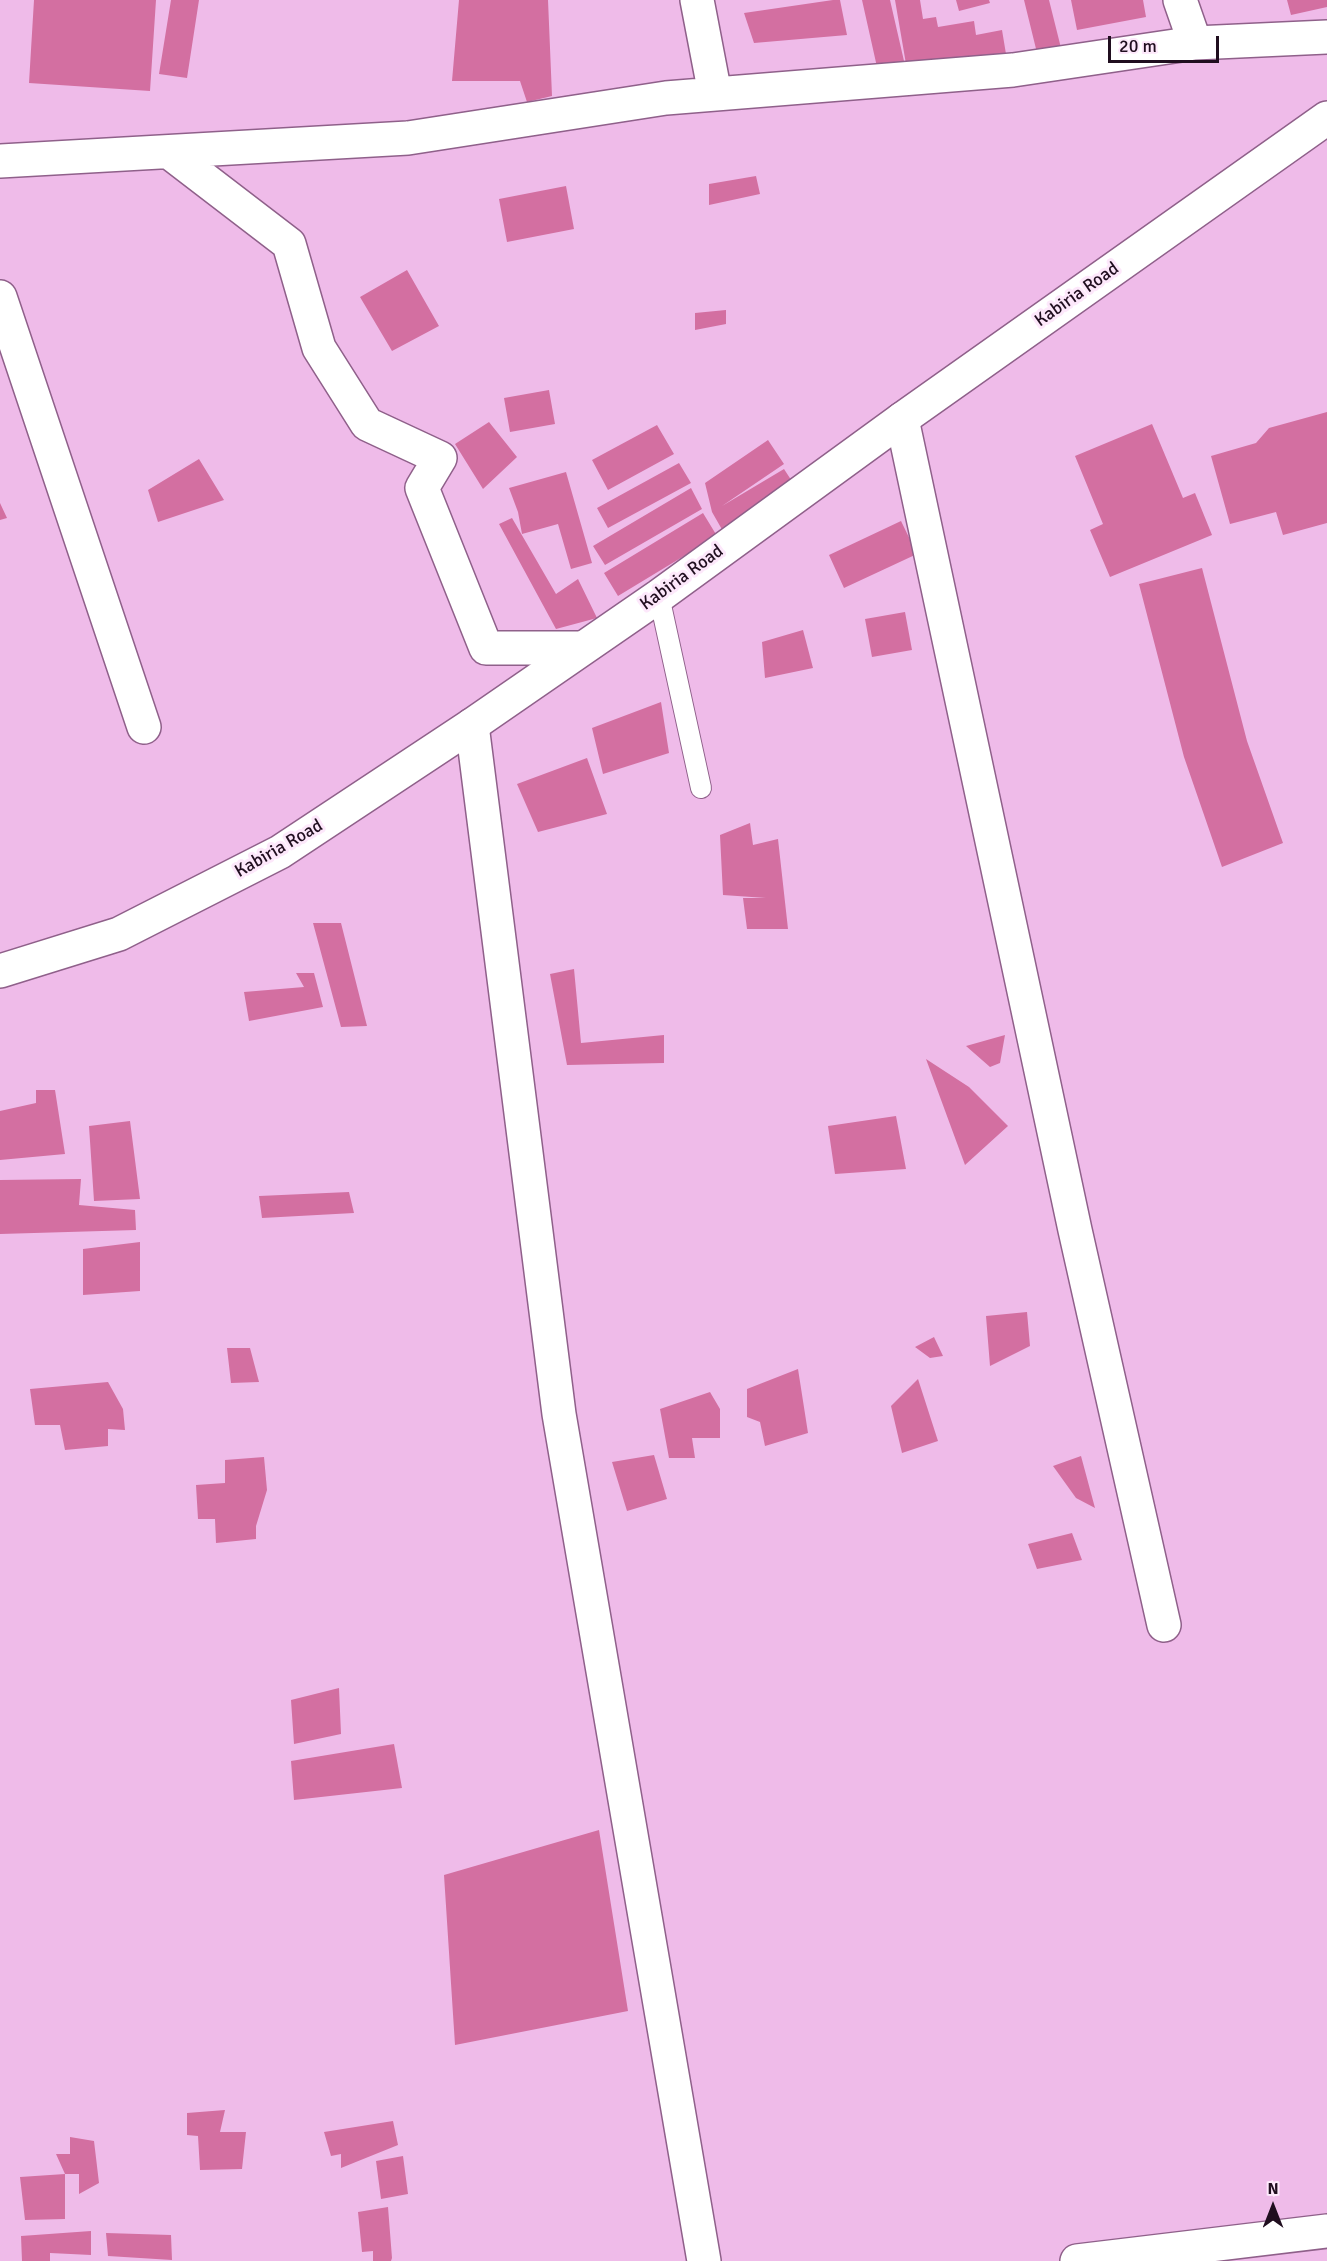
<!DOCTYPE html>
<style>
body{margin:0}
#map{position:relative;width:1327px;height:2261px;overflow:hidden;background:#efbbe9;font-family:Signika,sans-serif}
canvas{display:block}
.north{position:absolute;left:1243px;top:2177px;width:60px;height:60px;-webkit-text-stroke:4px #fde8fb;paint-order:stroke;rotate:0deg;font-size:16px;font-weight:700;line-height:24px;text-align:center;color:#200e1f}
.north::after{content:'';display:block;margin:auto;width:21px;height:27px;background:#200e1f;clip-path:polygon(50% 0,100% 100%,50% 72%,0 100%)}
.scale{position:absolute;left:1108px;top:36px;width:111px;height:27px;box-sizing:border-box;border:3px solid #200e1f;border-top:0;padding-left:8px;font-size:18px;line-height:21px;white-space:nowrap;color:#200e1f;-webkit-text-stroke:4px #fde8fb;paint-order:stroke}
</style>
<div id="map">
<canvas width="1327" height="2261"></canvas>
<div class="north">N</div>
<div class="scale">20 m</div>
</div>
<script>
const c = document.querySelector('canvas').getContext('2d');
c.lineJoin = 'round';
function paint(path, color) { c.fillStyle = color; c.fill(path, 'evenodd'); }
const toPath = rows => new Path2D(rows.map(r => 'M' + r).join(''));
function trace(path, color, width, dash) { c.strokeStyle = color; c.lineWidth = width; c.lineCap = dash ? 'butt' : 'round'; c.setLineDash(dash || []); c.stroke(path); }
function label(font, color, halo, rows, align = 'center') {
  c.font = font + ' Signika,sans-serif'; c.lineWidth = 6; c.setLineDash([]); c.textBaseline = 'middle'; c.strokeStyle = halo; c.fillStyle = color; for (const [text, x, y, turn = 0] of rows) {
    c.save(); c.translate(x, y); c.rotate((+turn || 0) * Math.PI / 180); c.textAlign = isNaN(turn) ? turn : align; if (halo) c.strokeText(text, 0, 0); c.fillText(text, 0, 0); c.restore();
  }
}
paint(toPath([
 [34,0,156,0,150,91,29,83],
 [171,0,199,0,187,78,159,74],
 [459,0,548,0,552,96,527,102,520,81,452,81],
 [833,0,840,0,847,35,754,43,744,13],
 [862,0,890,0,904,61,877,67],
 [895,0,920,0,923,19,936,17,938,27,974,21,976,35,1002,30,1006,54,932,66,906,64],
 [956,0,989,0,990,3,959,11],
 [1024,0,1049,0,1063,56,1039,61],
 [1071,0,1143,0,1146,17,1077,30],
 [1287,0,1327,0,1327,7,1291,15],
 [756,176,760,194,709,205,709,184],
 [566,186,574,229,507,242,499,199],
 [407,270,439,326,392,351,360,297],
 [726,310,726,324,695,330,695,313],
 [549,390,555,424,510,432,504,398],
 [1327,412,1327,523,1283,535,1276,512,1230,524,1211,456,1256,443,1269,428],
 [489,422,517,457,483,489,455,444],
 [1152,424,1183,498,1195,493,1212,535,1110,577,1090,530,1103,524,1075,456],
 [657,425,674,454,608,490,592,460],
 [768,440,784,464,722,506,784,469,797,489,724,533,712,512,705,483],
 [199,459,224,500,158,522,148,490],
 [679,463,691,483,608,528,597,508],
 [566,472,592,563,571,569,558,524,522,534,518,512,509,488],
 [691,488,702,509,605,565,593,546],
 [0,503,7,518,0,520],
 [703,513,717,536,618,596,604,573],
 [512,518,556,594,578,579,597,618,556,629,499,524],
 [901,521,917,554,844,588,829,555],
 [1202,568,1247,741,1283,843,1222,867,1184,757,1139,584],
 [905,612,912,650,872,657,865,619],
 [803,630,813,668,765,678,762,642],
 [661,702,669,753,603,774,592,728],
 [587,758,607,814,538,832,517,784],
 [750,823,753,845,778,839,788,929,747,929,743,898,766,898,723,895,720,835],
 [313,923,341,923,367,1026,341,1027],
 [574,969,581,1043,664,1035,664,1063,567,1065,550,974],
 [296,973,314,973,323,1007,249,1021,244,992,304,987],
 [1005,1035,1000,1063,990,1067,966,1046],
 [926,1059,969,1087,1008,1126,965,1165],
 [36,1090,55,1090,65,1154,0,1160,0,1111,36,1103],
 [896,1116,906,1169,835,1174,828,1126],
 [130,1121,140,1199,94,1201,89,1126],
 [81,1179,79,1205,135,1210,136,1230,0,1234,0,1180],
 [349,1192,354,1213,262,1218,259,1196],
 [140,1242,140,1291,83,1295,83,1249],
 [1027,1312,1030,1346,990,1366,986,1316],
 [934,1337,943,1356,930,1358,915,1347],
 [227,1348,250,1348,259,1382,231,1383],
 [798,1369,808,1433,765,1446,760,1422,747,1417,747,1389],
 [918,1379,938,1441,902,1453,891,1406],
 [108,1382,123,1409,125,1430,108,1429,108,1446,65,1450,60,1425,35,1425,30,1389],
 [710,1392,720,1409,720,1438,692,1438,695,1458,669,1458,660,1409],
 [654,1455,667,1499,627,1511,612,1462],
 [1081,1456,1095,1508,1076,1498,1053,1466],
 [264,1457,267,1490,256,1526,256,1539,216,1543,215,1519,198,1519,196,1485,225,1483,225,1460],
 [1072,1533,1082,1560,1037,1569,1028,1544],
 [339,1688,341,1734,294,1744,291,1700],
 [394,1744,402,1788,294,1800,291,1761],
 [599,1830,628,2011,455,2045,444,1875],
 [225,2110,220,2132,246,2132,242,2169,200,2170,198,2136,187,2135,187,2113],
 [393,2121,398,2145,341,2168,341,2154,331,2156,324,2132],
 [70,2137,94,2141,99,2183,79,2194,79,2174,65,2174,56,2154,70,2154],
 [403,2156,408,2194,381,2199,376,2161],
 [65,2174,65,2219,25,2220,20,2177],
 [388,2207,392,2258,391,2261,373,2261,373,2251,362,2252,358,2212],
 [91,2231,91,2255,50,2253,50,2261,22,2261,21,2236],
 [106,2233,171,2235,172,2260,108,2256]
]), '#d36fa1');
const lane = toPath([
 [659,596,701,788]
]);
const street = toPath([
 [697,0,715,94],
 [1180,0,1195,43,1327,37],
 [169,152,289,244,319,348,367,424,440,458,422,488,486,648,582,648],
 [0,161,408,138,666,98,1013,70,1195,43],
 [0,297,144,727],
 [902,419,1075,1230,1164,1625],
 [472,725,559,1414,704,2261],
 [1077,2261,1327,2231]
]);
const secondary = toPath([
 [0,971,119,934,280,852,472,725,659,596,902,419,1327,118]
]);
trace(lane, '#8f608a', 22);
trace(street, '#8f608a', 36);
trace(secondary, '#8f608a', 36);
trace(lane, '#fff', 20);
trace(street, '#fff', 33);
trace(secondary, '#fff', 33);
label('18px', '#200e1f', '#fde8fb', [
 ["Kabiria Road",1077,295,-35],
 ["Kabiria Road",682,578,-36],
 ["Kabiria Road",279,849,-30]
]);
</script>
